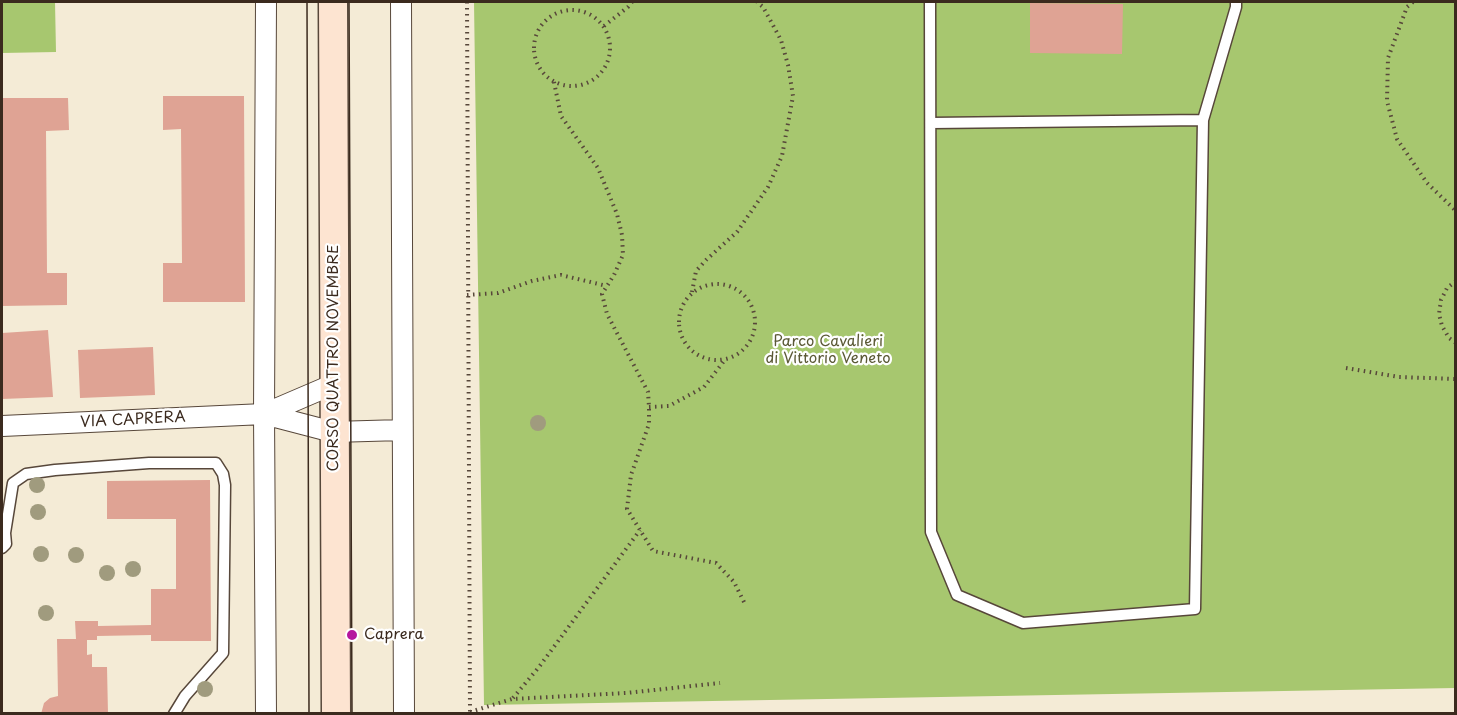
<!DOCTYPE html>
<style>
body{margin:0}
#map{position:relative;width:1457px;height:715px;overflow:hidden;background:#f4ebd6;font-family:"Playpen Sans",sans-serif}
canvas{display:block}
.frame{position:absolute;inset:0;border:3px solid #3b2a1e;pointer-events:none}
</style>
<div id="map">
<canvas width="1457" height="715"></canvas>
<div class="frame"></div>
</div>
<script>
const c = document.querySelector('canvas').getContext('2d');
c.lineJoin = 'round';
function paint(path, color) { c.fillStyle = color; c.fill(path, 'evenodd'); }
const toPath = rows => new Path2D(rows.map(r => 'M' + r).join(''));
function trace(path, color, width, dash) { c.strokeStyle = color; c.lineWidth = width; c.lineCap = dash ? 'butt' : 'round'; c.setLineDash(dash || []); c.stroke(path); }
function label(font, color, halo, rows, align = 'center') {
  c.font = font + ' "Playpen Sans",sans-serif'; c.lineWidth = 4.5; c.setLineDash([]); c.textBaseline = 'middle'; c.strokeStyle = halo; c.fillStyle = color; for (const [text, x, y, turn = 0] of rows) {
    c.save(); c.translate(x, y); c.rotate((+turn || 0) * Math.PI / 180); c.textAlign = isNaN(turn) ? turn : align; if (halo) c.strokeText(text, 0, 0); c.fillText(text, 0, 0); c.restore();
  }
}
paint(toPath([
 [2,2,55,2,56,52,2,53],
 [474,2,1455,2,1455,688,484,705]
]), '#a7c76f');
paint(toPath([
 [1030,3,1123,4,1122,54,1030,53],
 [163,96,244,96,245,302,163,302,163,263,182,263,181,129,163,130],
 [2,98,68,98,69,130,46,131,47,273,67,273,67,305,2,306],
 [48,330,53,397,2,399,2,333],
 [153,347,155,395,80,398,78,350],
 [210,480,211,641,151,641,151,635,97,636,97,640,87,640,87,655,92,654,92,667,107,667,108,714,41,714,44,703,50,698,58,696,57,639,76,639,75,621,98,621,98,626,151,625,151,589,176,589,176,519,107,519,107,481]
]), '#dfa394');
const service = toPath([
 [930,2,931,532,957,595,1023,623,1195,609,1203,120,1236,7,1236,2],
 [931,123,1203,120],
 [2,548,6,544,5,533,13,483,26,474,55,470,149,463,216,463,223,474,225,485,223,653,185,696,174,714]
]);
const minor = toPath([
 [266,2,264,414,266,714],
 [401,2,404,714],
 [264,414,334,384],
 [2,426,264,414,333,432,402,430]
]);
const secondary = toPath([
 [333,2,336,714]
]);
trace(service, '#57473a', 13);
trace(minor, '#57473a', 22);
trace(secondary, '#57473a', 31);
trace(toPath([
 [467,2,470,714],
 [1413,2,1407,7,1388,58,1387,101,1397,139,1427,183,1456,211],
 '534 48a38 38 0 1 1 76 0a38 38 0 1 1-76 0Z',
 [604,26,628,7,632,2],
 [554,82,561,116,598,168,617,214,622,235,623,255,614,275,602,294,607,314,648,392,649,407,649,424,631,475,627,509,653,551,716,563,734,582,746,606],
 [1456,281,1447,288,1441,300,1439,314,1442,326,1449,338,1456,343],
 '679 322a38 38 0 1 1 76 0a38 38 0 1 1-76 0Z',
 [692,292,696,271,706,260,737,232,768,187,782,156,793,96,788,65,781,40,763,7,757,2],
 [467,295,498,293,532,281,561,275,607,286],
 [1346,368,1399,377,1456,379],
 [649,407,669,406,704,387,724,361],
 [513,698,539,667,640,530],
 [470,712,512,699,626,693,720,683]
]), '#57473a', 4, [1.5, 4.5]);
trace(service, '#fff', 10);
trace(minor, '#fff', 20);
trace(secondary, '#fde4d1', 28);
trace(toPath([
 [307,2,309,714],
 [349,2,352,714]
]), '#3b2a1e', 1.5);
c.fillStyle = '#a09b7e';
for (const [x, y] of [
 [538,423],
 [37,485],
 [38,512],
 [41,554],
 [76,555],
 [133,569],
 [107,573],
 [46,613],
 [205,689]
]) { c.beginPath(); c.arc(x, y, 8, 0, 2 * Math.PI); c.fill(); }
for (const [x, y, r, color] of [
 [352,635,6,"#b5179e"]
]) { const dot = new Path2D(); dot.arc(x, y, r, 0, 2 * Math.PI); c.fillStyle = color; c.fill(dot); trace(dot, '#fff', 2); }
label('15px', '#5b5936', '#fff', [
 ["Parco Cavalieri",828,342],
 ["di Vittorio Veneto",828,359]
]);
label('15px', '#3b2a1e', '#fff', [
 ["CORSO QUATTRO NOVEMBRE",334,358,-90],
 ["VIA CAPRERA",133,420,-3]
]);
label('15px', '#3b2a1e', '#fff', [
 ["Caprera",364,635]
], 'left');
</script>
